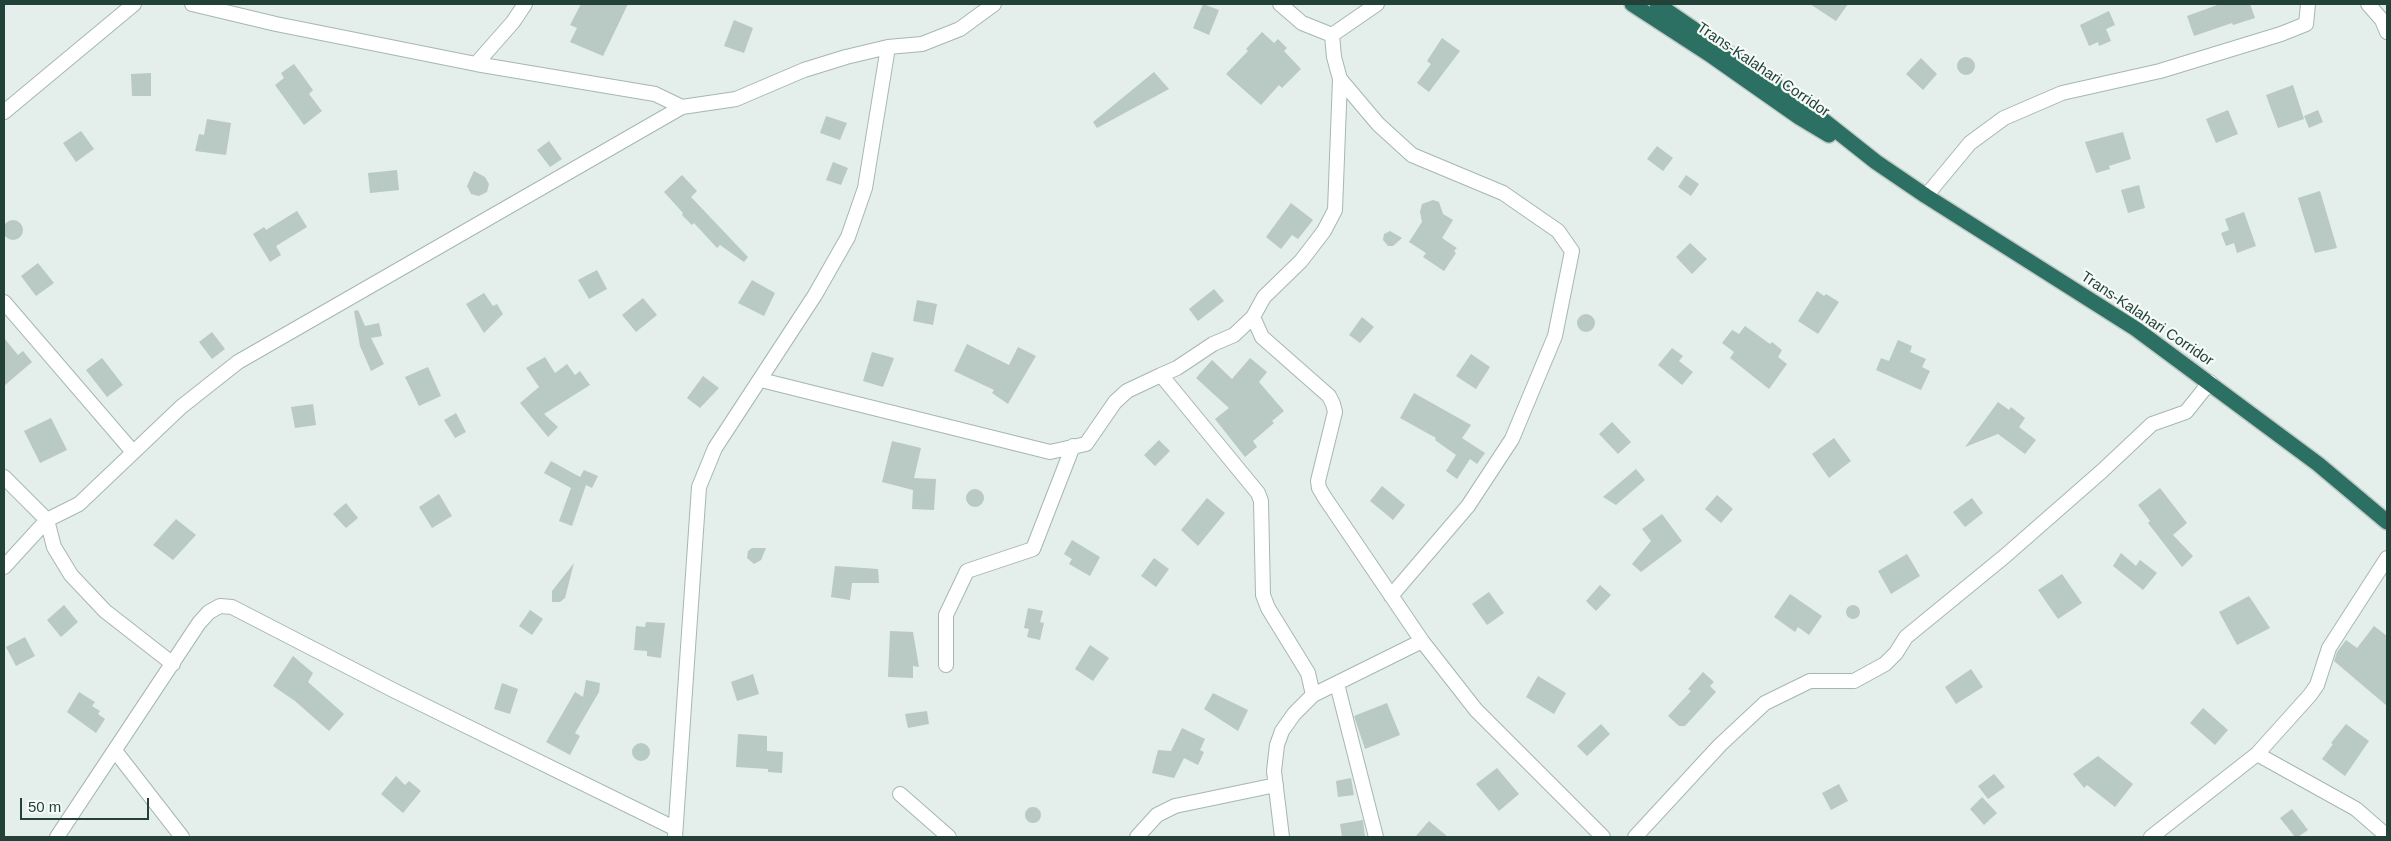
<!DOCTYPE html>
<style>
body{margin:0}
#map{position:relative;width:2391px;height:841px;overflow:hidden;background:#e4eeea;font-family:Arial,sans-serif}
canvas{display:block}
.frame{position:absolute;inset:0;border:5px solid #224139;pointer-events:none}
.scale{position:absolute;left:20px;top:798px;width:129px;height:22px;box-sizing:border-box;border:2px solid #224139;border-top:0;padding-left:6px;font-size:15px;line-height:18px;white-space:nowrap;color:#224139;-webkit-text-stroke:4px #f5faf7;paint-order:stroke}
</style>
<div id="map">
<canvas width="2391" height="841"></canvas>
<div class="frame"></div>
<div class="scale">50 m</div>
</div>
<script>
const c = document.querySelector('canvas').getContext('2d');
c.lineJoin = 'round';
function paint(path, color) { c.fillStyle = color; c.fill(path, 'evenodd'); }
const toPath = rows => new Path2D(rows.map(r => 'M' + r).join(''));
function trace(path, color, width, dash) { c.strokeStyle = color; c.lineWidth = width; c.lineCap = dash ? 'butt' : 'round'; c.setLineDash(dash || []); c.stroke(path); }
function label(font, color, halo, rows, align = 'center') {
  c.font = font + ' Arial,sans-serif'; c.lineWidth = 4.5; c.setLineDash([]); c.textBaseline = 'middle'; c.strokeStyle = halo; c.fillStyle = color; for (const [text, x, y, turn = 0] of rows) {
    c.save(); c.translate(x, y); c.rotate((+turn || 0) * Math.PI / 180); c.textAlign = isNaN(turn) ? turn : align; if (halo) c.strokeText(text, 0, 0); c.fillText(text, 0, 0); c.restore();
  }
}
paint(toPath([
 [581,4,628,4,603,56,570,42,577,28,570,25],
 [1203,4,1219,10,1209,35,1193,28],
 [1810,4,1848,4,1836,21],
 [2220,4,2250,4,2255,18,2233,25,2232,23,2194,36,2187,16],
 [2109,11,2115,25,2106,29,2111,41,2099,46,2098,42,2089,46,2080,25],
 [734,20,753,28,744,53,724,46],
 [1262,32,1274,43,1278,39,1287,48,1284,51,1301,69,1282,88,1279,85,1261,105,1226,74,1248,51,1246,49],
 [1442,38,1460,51,1429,92,1417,83,1431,64,1427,61],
 '1957 66a9 9 0 1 1 18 0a9 9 0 1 1-18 0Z',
 [1921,58,1937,74,1923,90,1906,74],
 [294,64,313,90,309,94,322,111,304,125,275,85,284,78,281,73],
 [1154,72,1169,89,1097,128,1093,122],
 [151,73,151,96,132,96,131,74],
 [2293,85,2304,119,2278,128,2266,95],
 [2228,110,2238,134,2216,143,2206,119],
 [2318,110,2323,122,2309,128,2304,116],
 [826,116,847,123,840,140,820,133],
 [207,119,231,123,226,155,195,151,199,134,204,135],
 [81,131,94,149,76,162,63,143],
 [2123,132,2131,159,2109,166,2110,169,2096,173,2085,142],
 [549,141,562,159,550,167,537,150],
 [1657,146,1673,158,1663,171,1647,159],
 [833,162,848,168,841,185,826,180],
 [397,170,399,190,370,193,368,173],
 [474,171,485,177,489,184,487,192,479,196,471,194,467,186],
 [682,175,697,191,691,197,748,257,744,262,720,245,717,248,694,223,692,225,682,215,683,213,664,192],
 [1686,175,1699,184,1691,196,1678,187],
 [2139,185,2145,208,2128,213,2121,190],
 [2320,191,2337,248,2315,253,2298,198],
 [1433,200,1439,202,1443,214,1453,220,1442,238,1457,248,1454,251,1456,253,1444,271,1423,257,1426,253,1409,242,1422,222,1420,212,1422,204],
 [1291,203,1313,220,1298,239,1292,235,1281,249,1266,237],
 [297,211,307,227,276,246,281,255,270,262,253,234,264,227,266,230],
 [2244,212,2256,246,2237,253,2234,243,2226,246,2221,233,2229,230,2225,219],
 '3 230a10 10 0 1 1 20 0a10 10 0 1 1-20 0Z',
 [1390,231,1402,238,1393,246,1388,246,1383,240,1384,234],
 [1690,243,1707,259,1692,274,1676,257],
 [38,263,54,283,36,296,21,276],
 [597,270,607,289,589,299,578,280],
 [752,280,775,293,764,316,738,303],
 [1214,289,1224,301,1198,321,1189,309],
 [1817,291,1824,296,1826,294,1839,302,1818,334,1798,321],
 [484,293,493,306,497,304,503,314,484,333,466,304],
 [643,298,657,315,636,332,622,315],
 [917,300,937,304,933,325,913,321],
 [358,310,365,326,379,323,382,336,371,338,384,364,371,371,360,346,354,311],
 '1577 323a9 9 0 1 1 18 0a9 9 0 1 1-18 0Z',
 [1362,317,1374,327,1360,343,1349,335],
 [1745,326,1770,344,1772,342,1782,350,1778,357,1787,364,1769,389,1730,358,1734,352,1722,343,1732,330,1739,334],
 [212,332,225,349,212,359,199,342],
 [4,338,18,355,23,351,32,362,4,386],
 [1898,340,1912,346,1910,352,1926,359,1922,367,1930,371,1921,390,1876,370,1881,358,1889,361],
 [967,344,1009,365,1018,347,1036,356,1009,402,1008,404,992,393,994,390,954,371],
 [1672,348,1683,356,1679,361,1693,372,1682,385,1658,365],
 [872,352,894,358,883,387,863,381],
 [1471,354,1490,367,1476,389,1456,376],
 [545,357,555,373,567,364,575,375,580,371,590,385,544,414,558,427,548,437,520,403,539,387,526,368],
 [102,358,123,385,107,397,86,370],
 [1250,358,1267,372,1259,382,1284,411,1272,421,1274,423,1253,441,1257,447,1245,457,1215,419,1229,408,1196,378,1212,360,1232,379],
 [428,367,441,396,419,406,405,377],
 [703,376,719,388,700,408,687,398],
 [1414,393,1471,425,1462,438,1485,453,1477,464,1470,459,1457,479,1446,471,1456,455,1435,440,1436,438,1400,418],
 [1998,402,2009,410,2011,407,2025,418,2019,427,2036,440,2025,454,1998,434,1965,447],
 [313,404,316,425,295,428,291,407],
 [456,413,466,432,455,438,444,420],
 [51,418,67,450,40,463,24,431],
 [1612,422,1631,442,1618,454,1599,434],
 [1834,438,1851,461,1829,478,1812,454],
 [1159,440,1170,451,1155,466,1144,455],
 [892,441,921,448,914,478,936,479,934,510,912,509,913,490,882,482],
 [551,461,580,477,584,470,598,476,592,488,586,485,572,526,559,521,571,488,544,473],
 [1636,469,1645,480,1616,505,1603,497],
 [1382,486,1405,505,1393,520,1370,501],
 [2160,488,2187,523,2173,535,2193,556,2182,567,2148,523,2150,521,2138,505],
 '966 498a9 9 0 1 1 18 0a9 9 0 1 1-18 0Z',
 [439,494,452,516,432,528,419,507],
 [1717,495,1733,509,1721,523,1705,509],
 [1207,498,1225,513,1198,546,1181,530],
 [1972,498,1983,513,1965,527,1953,512],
 [346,503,358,518,346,528,333,514],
 [1662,514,1682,541,1641,572,1632,564,1651,541,1642,529],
 [176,519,196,535,173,560,153,545],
 [1072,540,1100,557,1090,576,1069,564,1072,559,1064,554],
 [752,548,766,548,761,560,754,564,747,558,748,551],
 [2121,553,2136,566,2140,560,2157,573,2143,590,2113,566],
 [1907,554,1920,576,1891,594,1878,571],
 [1154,558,1169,569,1156,587,1141,576],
 [574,563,565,598,560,602,552,602,552,591],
 [835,566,878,569,879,583,852,583,850,600,831,597],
 [2062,574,2082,603,2058,619,2038,590],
 [1600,585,1611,595,1596,611,1586,601],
 [1489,592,1504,613,1487,625,1472,604],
 [1790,594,1822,616,1809,635,1798,627,1795,632,1774,617],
 [2249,596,2270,628,2237,645,2219,612],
 '1846 612a7 7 0 1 1 14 0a7 7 0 1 1-14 0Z',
 [64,605,78,622,61,637,47,620],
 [1028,608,1043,611,1040,622,1044,623,1040,640,1027,637,1029,629,1024,628],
 [530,610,543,619,532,635,519,626],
 [646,622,665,623,661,658,647,656,647,651,634,650,636,626,645,627],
 [2374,626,2387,636,2387,706,2334,661,2337,652,2346,640,2357,648],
 [890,631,913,632,919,667,913,666,913,678,888,677],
 [25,637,35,656,16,666,6,647],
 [1090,645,1109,658,1093,681,1075,669],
 [293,656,313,673,308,682,344,714,329,731,295,701,273,686],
 [1971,669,1983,687,1956,704,1945,687],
 [1703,672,1714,682,1710,686,1716,692,1685,726,1679,726,1668,716,1691,691,1688,689],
 [753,674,759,694,737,701,731,682],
 [1538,676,1566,693,1554,714,1526,697],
 [586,680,600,683,599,692,575,733,580,736,570,755,546,742,575,692,583,697],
 [502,683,518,689,510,714,494,709],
 [79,692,95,702,92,706,100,711,98,714,105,719,96,733,67,712],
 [1213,693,1248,710,1238,731,1204,709],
 [1387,703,1400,735,1365,749,1354,716],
 [2203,708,2228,730,2215,745,2190,723],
 [927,711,929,724,908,728,905,714],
 [1601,724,1610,734,1587,756,1577,746],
 [2346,724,2369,741,2345,776,2322,759,2333,744,2331,743],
 [1182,728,1205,739,1200,750,1204,752,1198,765,1184,758,1174,778,1152,773,1158,750,1171,751],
 [738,734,767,736,767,751,783,752,782,773,768,772,768,769,736,767],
 '632 752a9 9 0 1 1 18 0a9 9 0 1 1-18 0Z',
 [2098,756,2133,784,2115,807,2087,785,2084,788,2073,774],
 [1497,768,1519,794,1499,811,1476,784],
 [1994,774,2005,787,1988,799,1978,786],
 [396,776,405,785,409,781,421,791,403,813,381,794],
 [1351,778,1354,795,1338,797,1336,781],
 [1839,784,1848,801,1831,810,1822,793],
 [1982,797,1997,813,1984,825,1970,809],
 '1025 815a8 8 0 1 1 16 0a8 8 0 1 1-16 0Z',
 [2292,809,2308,830,2298,837,2295,837,2280,818],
 [1363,820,1365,837,1342,837,1340,824],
 [1429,821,1448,837,1415,837]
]), '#b9c9c3');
const street = toPath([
 [192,4,276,24,476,64,655,94,682,107,736,99,804,70,846,57,888,47,922,44,960,29,994,4],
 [1280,4,1302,23,1332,35],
 [1377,4,1332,35,1334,57,1340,79,1335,210,1324,231,1301,261,1264,297,1253,317,1262,337,1329,396,1333,404,1335,412,1318,481,1319,488,1325,498,1422,641,1476,710,1603,837],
 [2368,4,2382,20,2387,32],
 [476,64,513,22,525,4],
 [1340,79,1378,124,1412,155,1503,193,1558,231,1572,251,1555,336,1512,439,1468,506,1391,596],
 [4,112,134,4],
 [1926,196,1970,143,2004,118,2062,93,2160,71,2281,34,2306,24,2308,4],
 [4,302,133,452],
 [1253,317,1234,335,1213,344,1177,368,1161,375,1258,493,1261,501,1263,595,1268,608,1308,673,1313,695],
 [761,380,1050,452,1086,444,1115,402,1127,391,1161,375],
 [4,477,47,520,79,504,181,407,238,362,682,107],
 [47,520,54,547,71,575,105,611,173,664],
 [4,567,47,520],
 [946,665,946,615,967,571,1033,549,1073,446],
 [1337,684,1376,837],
 [116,752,182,837],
 [2257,754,2356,809,2387,836],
 [900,794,949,837],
 [57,837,199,623,209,612,220,606,232,607,393,690,674,828],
 [675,837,699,487,715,448,815,295,848,237,865,188,888,47],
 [1137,837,1157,815,1175,806,1276,785],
 [1282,837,1274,771,1277,745,1282,731,1294,714,1313,695,1422,641],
 [1635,837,1720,745,1765,703,1810,681,1854,681,1885,664,1896,653,1906,637,2005,556,2102,471,2152,424,2186,412,2210,382],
 [2151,837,2257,754,2310,695,2317,685,2329,648,2387,558]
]);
const highway = toPath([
 [1632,4,1712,56,1799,117,1829,135],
 [1657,4,1804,105,1876,162,1926,196,2136,329,2318,464,2387,522]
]);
trace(street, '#a6b7b1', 16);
trace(highway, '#c1cac8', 18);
trace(street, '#fff', 14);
trace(highway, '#2b7062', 15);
label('15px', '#224139', '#f5faf7', [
 ["Trans-Kalahari Corridor",1763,70,34],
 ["Trans-Kalahari Corridor",2147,319,34]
]);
</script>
